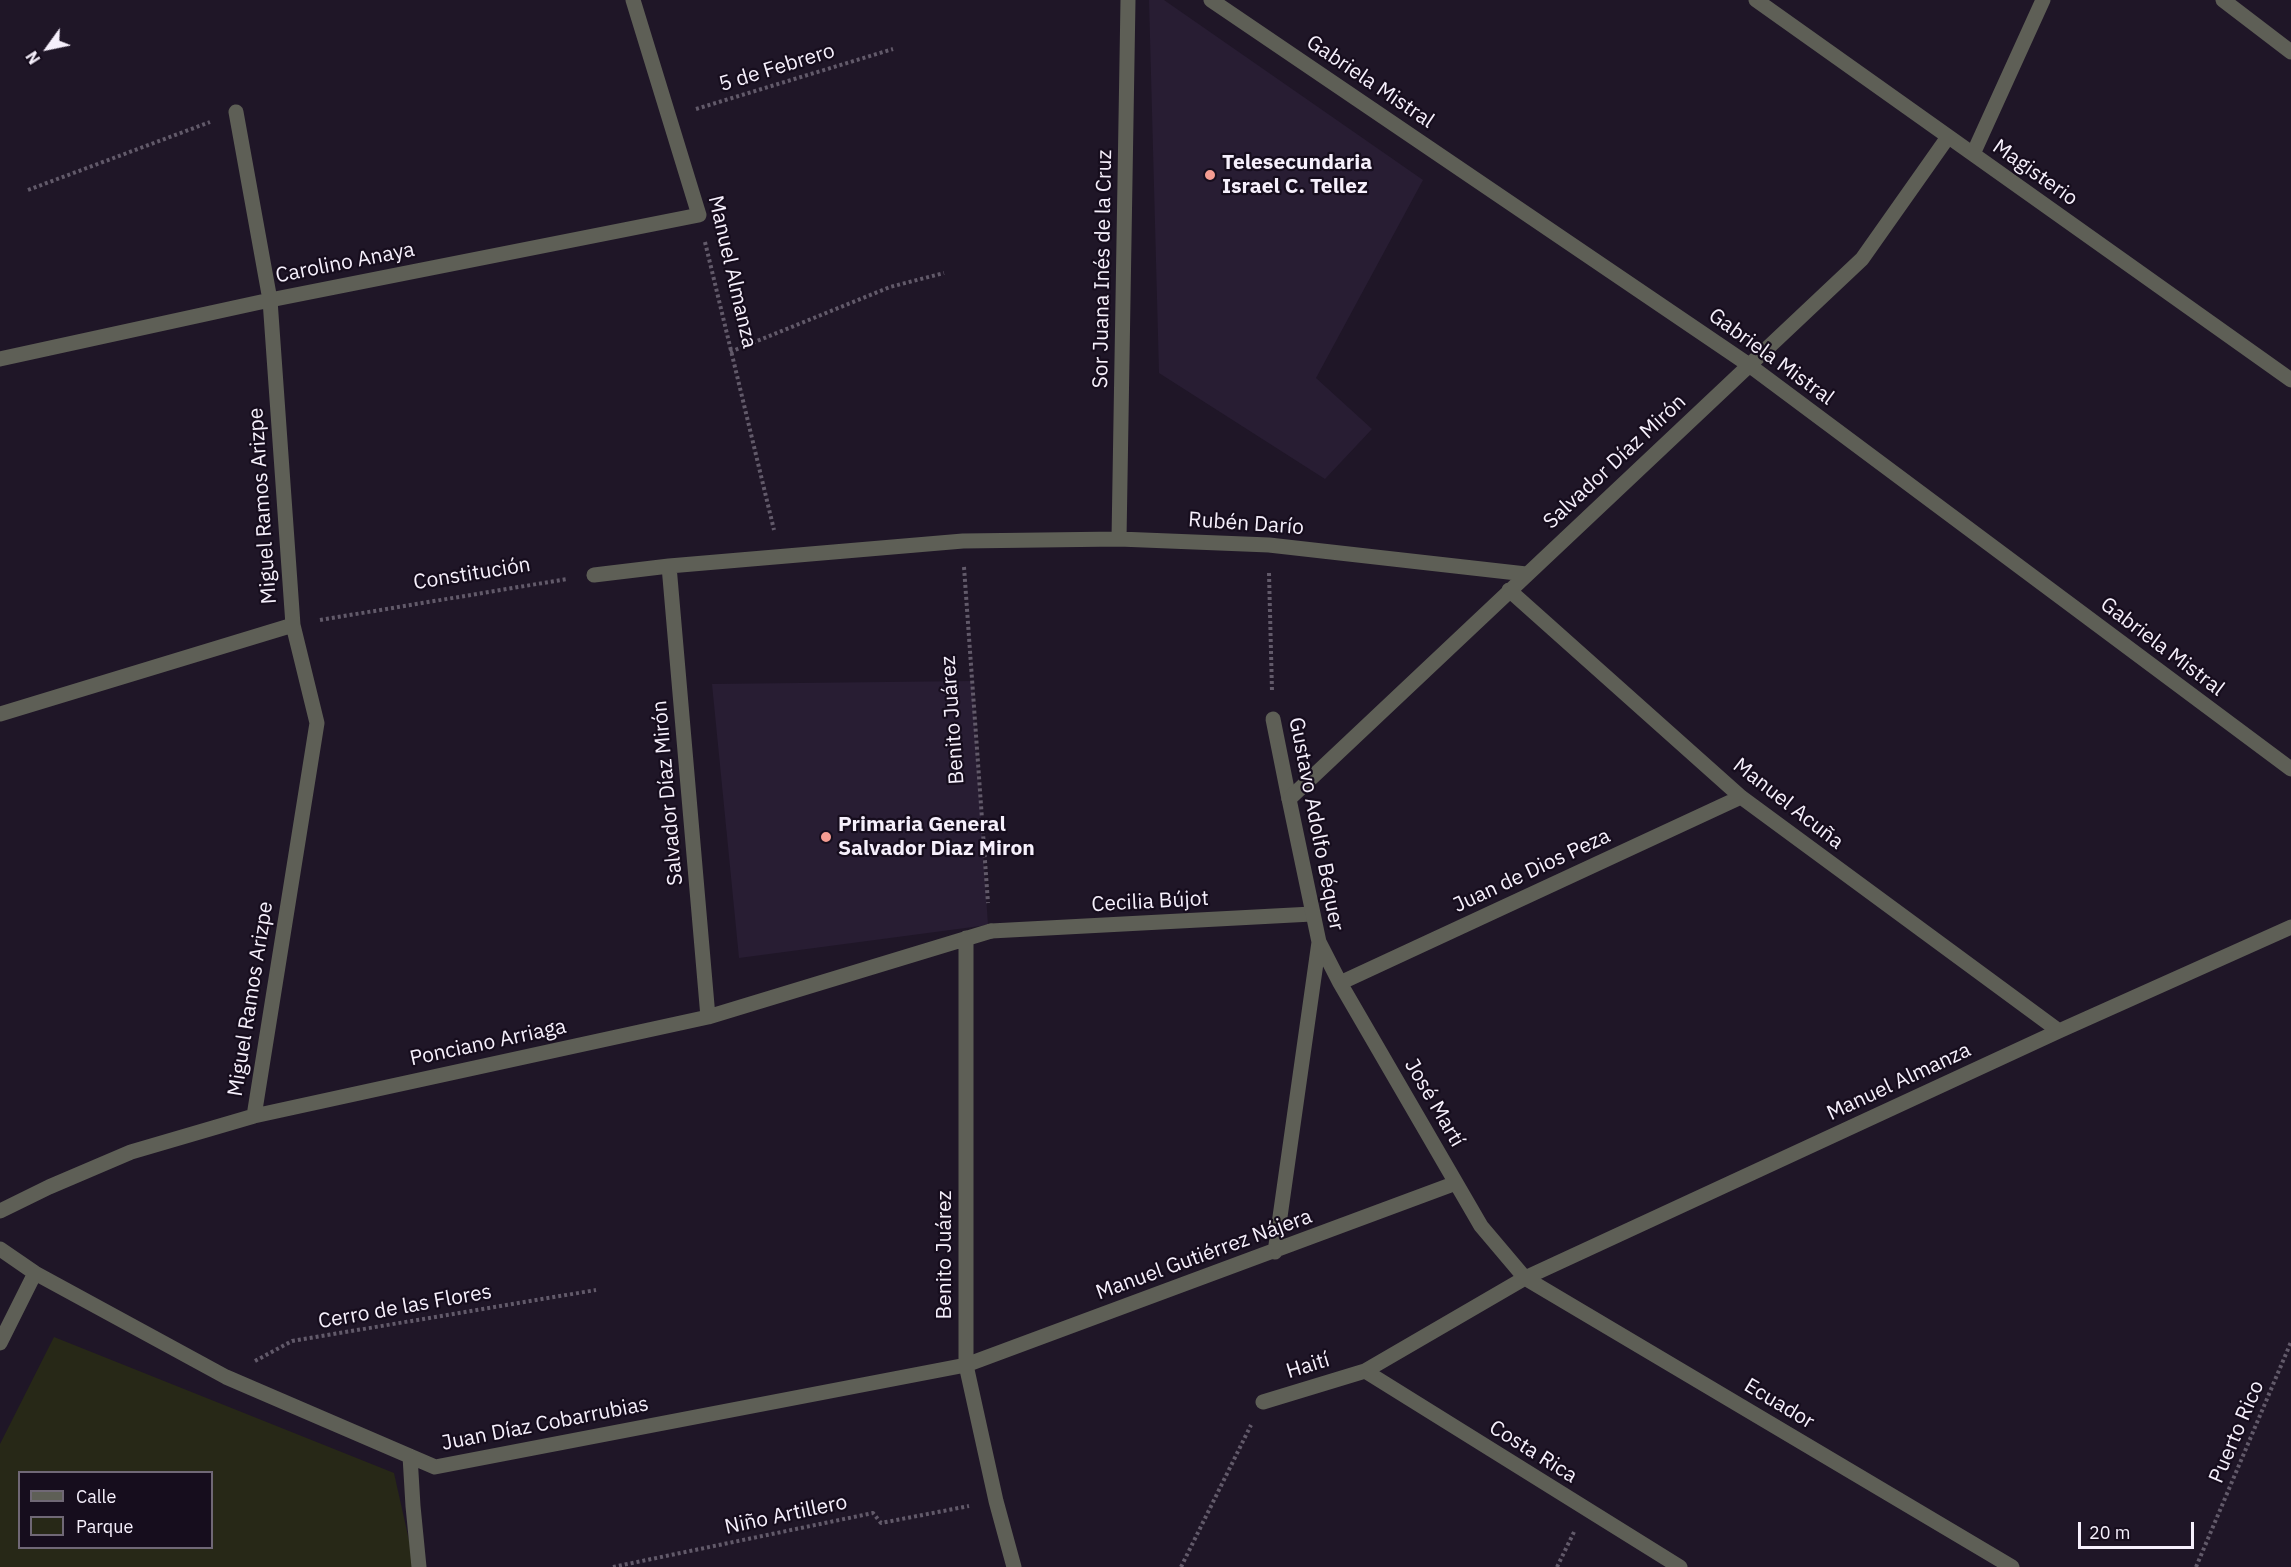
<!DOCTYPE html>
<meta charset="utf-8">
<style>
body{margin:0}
#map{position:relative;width:2291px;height:1567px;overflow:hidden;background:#1f1627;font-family:"IBM Plex Sans",sans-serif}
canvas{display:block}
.legend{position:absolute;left:18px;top:1471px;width:195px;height:78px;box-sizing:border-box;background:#160d1d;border:2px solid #706876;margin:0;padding:8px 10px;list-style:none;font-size:18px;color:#f6f0fc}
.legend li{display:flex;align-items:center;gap:12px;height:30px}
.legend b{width:30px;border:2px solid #706876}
.north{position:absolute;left:18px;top:18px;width:60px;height:60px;-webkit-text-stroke:4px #160d1d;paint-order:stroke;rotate:237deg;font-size:16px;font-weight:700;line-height:24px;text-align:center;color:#f6f0fc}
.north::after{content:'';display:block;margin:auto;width:21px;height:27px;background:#f6f0fc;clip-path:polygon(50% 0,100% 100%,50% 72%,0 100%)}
.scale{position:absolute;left:2078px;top:1522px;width:116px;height:27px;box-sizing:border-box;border:3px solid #f6f0fc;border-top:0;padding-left:8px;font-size:18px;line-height:21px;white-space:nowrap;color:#f6f0fc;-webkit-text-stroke:4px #160d1d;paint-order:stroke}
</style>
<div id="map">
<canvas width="2291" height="1567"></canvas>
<ul class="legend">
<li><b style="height:8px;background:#5e5f56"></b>Calle</li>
<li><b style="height:16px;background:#272817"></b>Parque</li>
</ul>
<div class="north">N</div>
<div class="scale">20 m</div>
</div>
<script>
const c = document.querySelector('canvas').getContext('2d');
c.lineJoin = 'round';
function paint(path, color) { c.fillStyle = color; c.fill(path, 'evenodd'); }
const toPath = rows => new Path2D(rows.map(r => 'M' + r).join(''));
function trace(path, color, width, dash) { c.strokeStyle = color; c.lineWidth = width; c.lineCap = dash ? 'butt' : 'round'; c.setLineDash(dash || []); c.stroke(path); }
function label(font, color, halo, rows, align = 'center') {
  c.font = font + ' "IBM Plex Sans",sans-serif'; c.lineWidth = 4.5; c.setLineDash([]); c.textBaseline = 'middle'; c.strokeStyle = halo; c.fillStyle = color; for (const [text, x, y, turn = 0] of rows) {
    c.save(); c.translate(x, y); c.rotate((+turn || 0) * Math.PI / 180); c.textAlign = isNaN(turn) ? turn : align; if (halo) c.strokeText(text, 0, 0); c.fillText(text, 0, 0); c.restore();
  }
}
paint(toPath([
 [1149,0,1164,0,1423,180,1316,378,1372,429,1325,479,1159,373],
 [972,681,988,925,739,958,712,684]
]), '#281d33');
paint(toPath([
 [54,1337,394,1473,415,1567,0,1567,0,1444],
 [20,1472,212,1472,212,1548,20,1548]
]), '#272817');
trace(toPath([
 [696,109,893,49],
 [28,190,210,122],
 [705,242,774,530],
 [730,352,890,287,944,273],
 [964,567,988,903],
 [1269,573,1272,691],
 [320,620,567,579],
 [255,1361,292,1341,596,1290],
 [613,1567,873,1513,881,1523,969,1506],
 [1181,1567,1251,1425],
 [1557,1567,1574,1532],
 [2196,1567,2291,1342]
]), '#625a6a', 4, [3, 3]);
trace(toPath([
 [1273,719,1289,799],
 [991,931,1312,914]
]), '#5e5f56', 15);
trace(toPath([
 [1211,0,1749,365,2291,769],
 [1756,0,2291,380],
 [2223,0,2291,52],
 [236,112,270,300,293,625,317,723,254,1116],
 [1973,154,2043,0],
 [0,359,270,300,699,215,633,0],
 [1119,539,1128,0],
 [669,566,708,1017],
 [594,575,669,566,963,541,1119,539,1269,545,1526,574],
 [1509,590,1741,797,2059,1031],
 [0,714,293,625],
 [966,938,966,1365,996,1501,1014,1567],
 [1319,942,1340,983,1481,1226,1525,1278,2012,1567],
 [1340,983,1741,797],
 [0,1211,49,1187,131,1152,254,1116,708,1017,991,931],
 [0,1249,35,1273,226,1377,435,1467,966,1365,1456,1183],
 [1275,1252,1319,942,1289,799,1862,259,1948,137],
 [0,1343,35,1273],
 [1365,1371,1680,1567],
 [1263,1402,1365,1371,1525,1278,2059,1031,2291,927],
 [410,1456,413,1506,419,1567]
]), '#5e5f56', 15);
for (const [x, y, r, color] of [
 [1210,175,6,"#f59c92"],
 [826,837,6,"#f59c92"]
]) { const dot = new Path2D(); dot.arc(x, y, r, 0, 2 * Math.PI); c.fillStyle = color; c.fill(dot); trace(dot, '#160d1d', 2); }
label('21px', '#f6f0fc', '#160d1d', [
 ["5 de Febrero",777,68,-17],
 ["Gabriela Mistral",1370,82,34],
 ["Magisterio",2035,173,35],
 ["Carolino Anaya",345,263,-11],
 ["Sor Juana Inés de la Cruz",1103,269,-89],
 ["Manuel Almanza",732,272,77],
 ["Gabriela Mistral",1771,357,36],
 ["Salvador Díaz Mirón",1615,462,-43],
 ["Miguel Ramos Arizpe",263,506,-94],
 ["Rubén Darío",1246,524,4],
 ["Constitución",472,574,-9],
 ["Gabriela Mistral",2162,647,37],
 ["Benito Juárez",953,720,-94],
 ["Salvador Díaz Mirón",668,793,-95],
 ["Manuel Acuña",1788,804,38],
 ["Gustavo Adolfo Béquer",1316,824,79],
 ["Juan de Dios Peza",1532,871,-25],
 ["Cecilia Bújot",1150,902,-3],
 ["Miguel Ramos Arizpe",251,999,-81],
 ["Ponciano Arriaga",488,1043,-12],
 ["Manuel Almanza",1899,1082,-25],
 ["José Martí",1434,1103,60],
 ["Benito Juárez",945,1255,-90],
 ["Manuel Gutiérrez Nájera",1204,1255,-20],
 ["Cerro de las Flores",405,1307,-10],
 ["Haití",1308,1366,-17],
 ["Ecuador",1779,1404,31],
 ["Juan Díaz Cobarrubias",545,1424,-11],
 ["Puerto Rico",2237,1432,-67],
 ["Costa Rica",1533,1452,32],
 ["Niño Artillero",786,1515,-12]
]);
label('bold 21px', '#f6f0fc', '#160d1d', [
 ["Telesecundaria",1222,163],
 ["Israel C. Tellez",1222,187],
 ["Primaria General",838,825],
 ["Salvador Diaz Miron",838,849]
], 'left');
</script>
